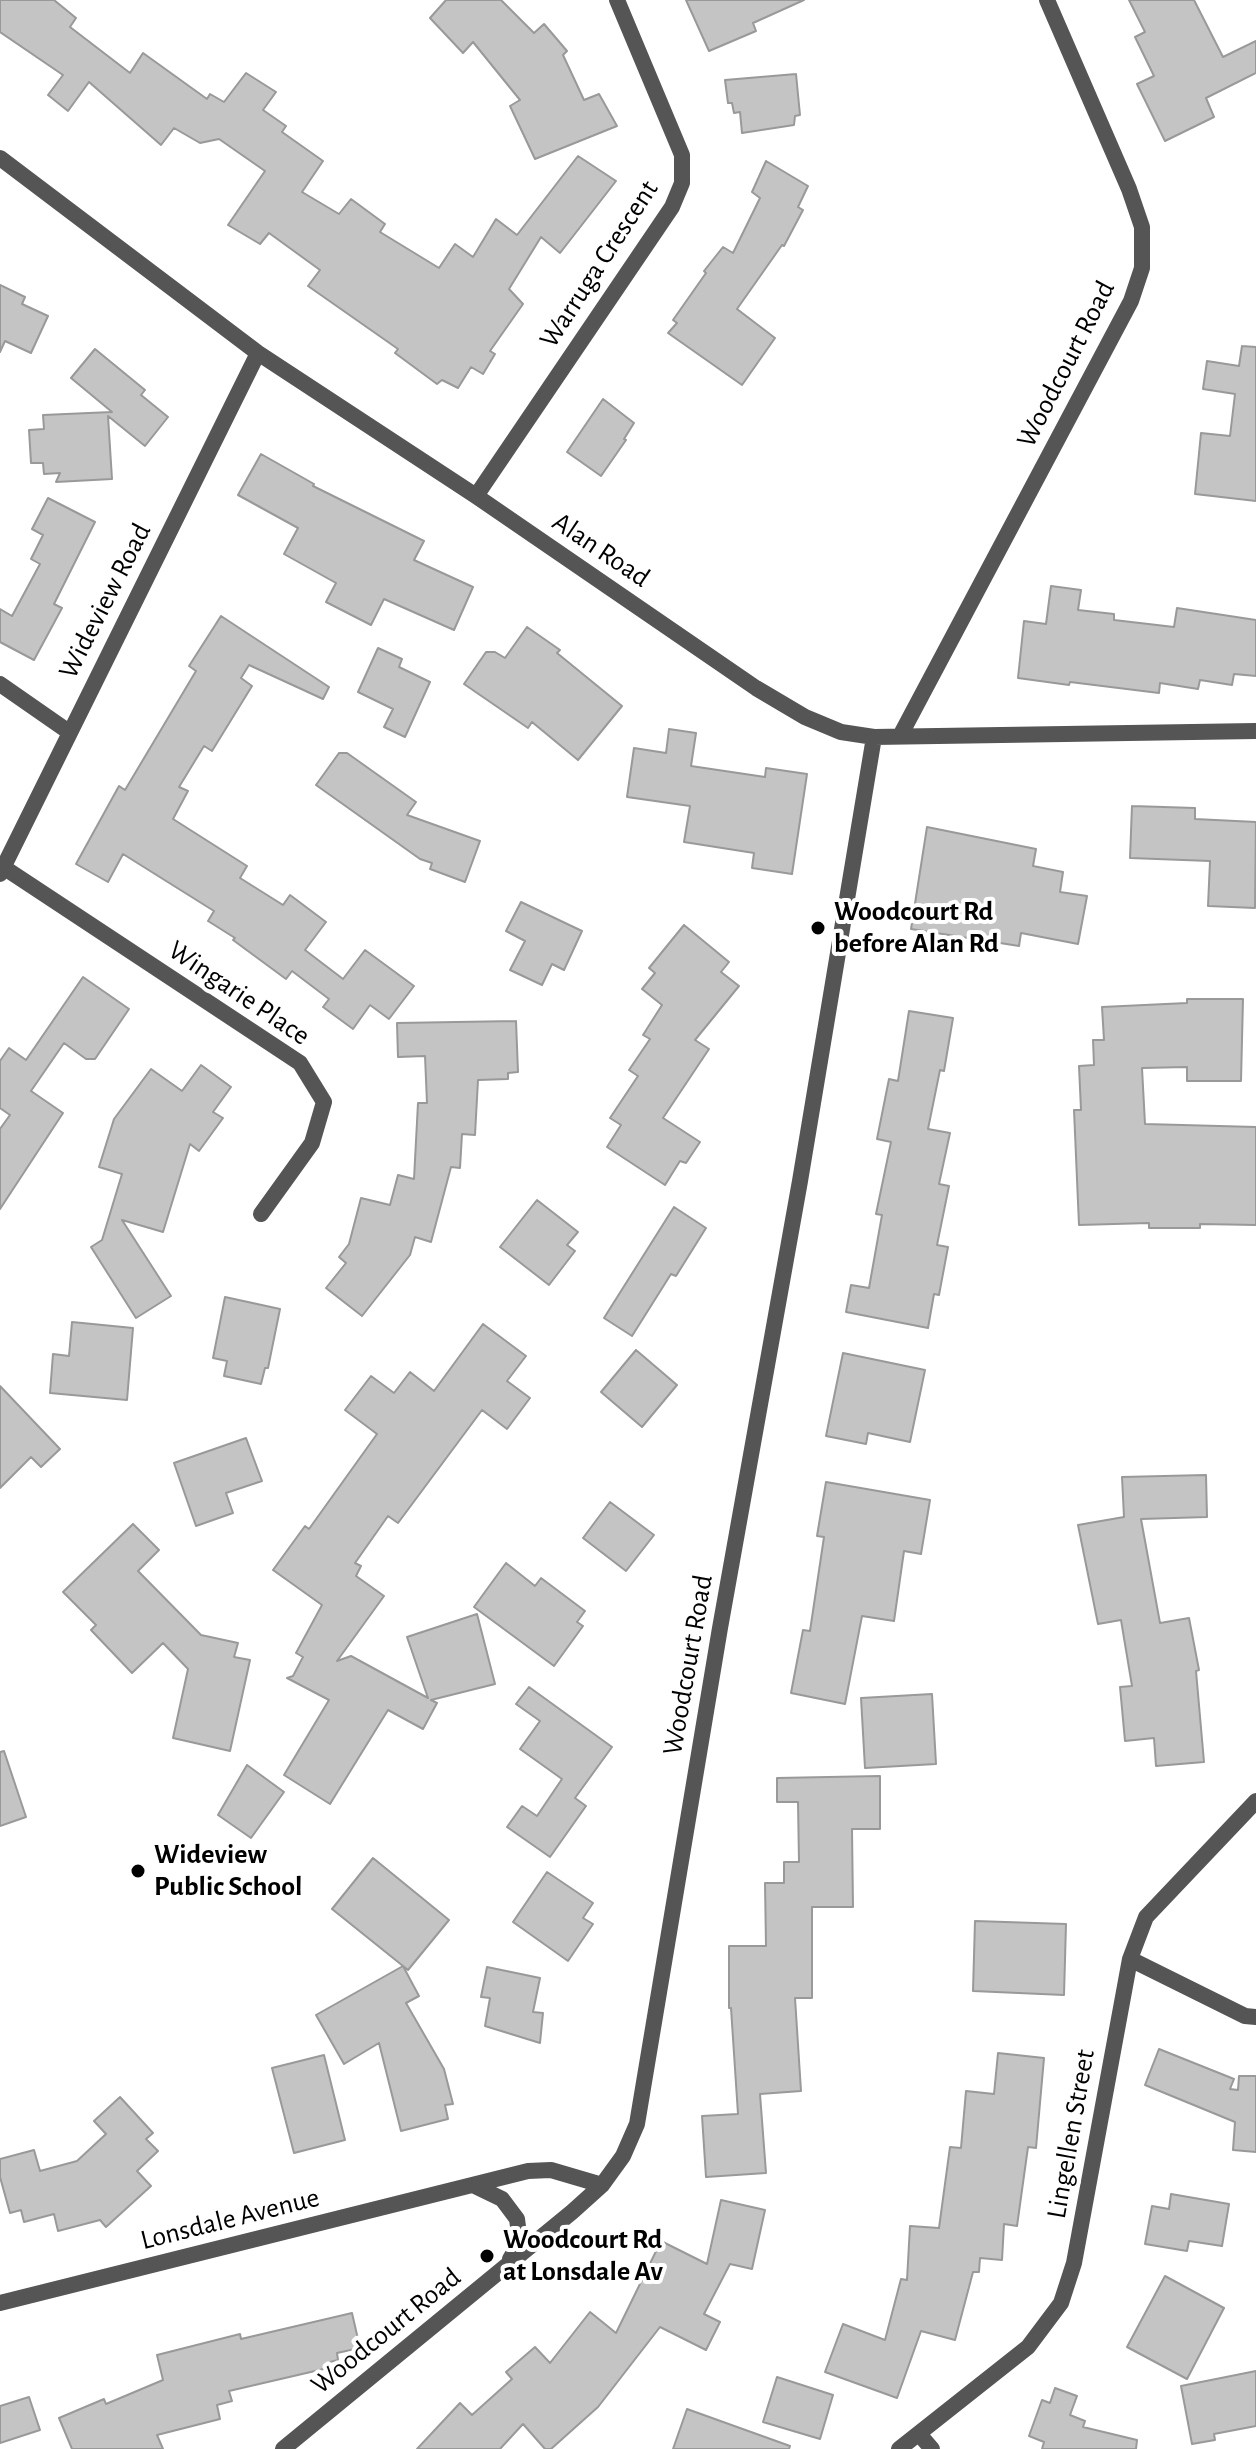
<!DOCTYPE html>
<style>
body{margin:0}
canvas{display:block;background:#fff}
</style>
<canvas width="1256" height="2449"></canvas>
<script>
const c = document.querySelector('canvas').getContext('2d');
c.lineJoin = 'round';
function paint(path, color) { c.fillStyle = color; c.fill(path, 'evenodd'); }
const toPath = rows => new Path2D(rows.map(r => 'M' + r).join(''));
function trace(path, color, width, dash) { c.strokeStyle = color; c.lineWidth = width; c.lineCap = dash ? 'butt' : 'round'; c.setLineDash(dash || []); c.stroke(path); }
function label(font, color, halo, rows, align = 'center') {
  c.font = font + ' "Alegreya Sans",sans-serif'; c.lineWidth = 8; c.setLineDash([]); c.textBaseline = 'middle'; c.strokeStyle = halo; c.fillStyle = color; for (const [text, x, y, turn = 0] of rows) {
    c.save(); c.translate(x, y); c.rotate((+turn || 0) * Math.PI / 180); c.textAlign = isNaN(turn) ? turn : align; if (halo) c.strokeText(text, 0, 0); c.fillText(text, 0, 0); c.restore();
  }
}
const building = toPath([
 [0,0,54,0,76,18,70,27,130,73,143,53,207,99,210,94,224,102,246,73,276,92,263,110,286,126,282,132,323,161,302,192,339,214,351,199,385,224,380,232,439,268,455,244,473,257,496,219,517,235,578,156,616,181,560,253,541,237,509,289,523,304,490,351,495,354,483,374,471,367,458,388,442,380,437,384,395,353,398,349,308,286,320,270,269,233,260,244,228,225,265,171,219,139,200,143,174,128,161,145,89,82,68,111,48,95,63,75,0,32,0,0],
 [446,0,501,0,534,33,544,24,567,51,563,55,584,100,599,94,617,126,535,159,510,106,520,100,473,42,463,53,430,18,446,0],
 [686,0,804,0,753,23,756,31,709,51,686,0],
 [1129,0,1194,0,1223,57,1256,41,1256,73,1206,98,1214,117,1165,141,1137,84,1154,76,1135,37,1145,32,1129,0],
 [796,74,800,115,795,116,794,125,742,133,740,112,734,113,732,103,728,103,725,80,796,74],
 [766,161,808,186,798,207,803,210,784,246,782,245,737,309,775,338,742,385,668,333,677,323,673,320,706,273,704,271,723,247,733,253,760,198,752,192,766,161],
 [0,285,25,297,22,304,48,316,31,353,5,341,0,352,0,285],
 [1242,346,1256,347,1256,501,1195,494,1201,433,1230,436,1235,394,1203,389,1207,361,1239,366,1242,346],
 [95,349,145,390,141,395,168,417,145,446,108,416,112,479,56,482,60,473,44,474,43,463,31,463,29,430,44,429,43,415,112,412,71,378,95,349],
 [603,399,634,423,624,439,626,440,601,476,567,452,603,399],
 [261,454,314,484,313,486,424,541,414,560,473,587,454,630,384,599,371,625,326,602,336,583,284,554,298,528,238,495,261,454],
 [48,498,95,522,54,604,62,608,34,660,0,642,0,609,12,616,40,564,31,559,43,535,32,529,48,498],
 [1051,586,1081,590,1078,610,1114,614,1114,620,1174,627,1177,608,1256,620,1256,676,1234,674,1232,685,1200,680,1198,689,1160,683,1159,693,1070,682,1069,685,1018,678,1024,621,1046,624,1051,586],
 [221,616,329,687,323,699,249,665,241,678,252,686,212,751,204,746,179,787,188,791,173,819,247,866,240,878,283,905,290,895,326,922,305,950,343,979,365,950,414,986,389,1019,370,1005,353,1029,323,1007,329,999,292,971,286,979,233,940,235,938,208,921,214,911,123,854,108,882,76,864,119,786,125,790,196,671,189,666,221,616],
 [527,627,560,650,557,653,622,706,578,760,532,722,528,728,464,684,486,652,495,652,505,658,527,627],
 [378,648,402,659,399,667,430,682,405,737,384,727,393,709,358,692,378,648],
 [669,729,696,733,691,766,765,777,766,768,807,774,792,874,752,868,754,853,684,842,690,806,627,797,634,748,666,753,669,729],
 [339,753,347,753,416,802,407,815,480,841,465,882,430,869,432,863,420,859,316,785,339,753],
 [1132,806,1195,808,1195,819,1256,822,1255,908,1208,906,1210,861,1130,858,1132,806],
 [927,827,1036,849,1033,866,1063,872,1060,892,1087,896,1078,944,1021,933,1019,946,911,929,927,827],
 [521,902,582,931,564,970,552,964,542,985,510,970,525,941,506,931,521,902],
 [684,925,729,962,721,972,739,986,695,1040,709,1049,663,1118,700,1142,686,1163,680,1161,665,1185,607,1147,621,1125,610,1118,638,1076,629,1070,650,1039,643,1035,662,1005,642,989,655,973,649,968,684,925],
 [83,977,129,1009,95,1059,86,1059,64,1043,31,1091,63,1113,0,1209,0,1129,10,1115,0,1108,0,1061,9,1048,26,1060,83,977],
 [1187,999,1243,999,1241,1081,1187,1081,1187,1067,1142,1068,1145,1124,1256,1127,1256,1225,1200,1224,1200,1228,1149,1228,1149,1223,1079,1225,1074,1110,1081,1110,1079,1066,1094,1065,1093,1040,1104,1040,1102,1007,1187,1003,1187,999],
 [909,1011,953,1018,944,1071,940,1070,928,1129,950,1133,939,1184,949,1186,937,1245,948,1247,939,1295,934,1294,928,1328,846,1312,851,1285,869,1288,882,1215,876,1214,891,1142,877,1139,889,1079,898,1081,909,1011],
 [516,1021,518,1072,508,1073,508,1079,478,1080,475,1135,462,1134,460,1168,451,1167,431,1242,415,1237,410,1255,362,1316,326,1288,346,1263,339,1257,349,1244,361,1198,390,1205,398,1175,414,1179,418,1103,427,1103,425,1056,398,1057,397,1023,516,1021],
 [201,1065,231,1087,213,1112,223,1118,199,1151,190,1144,163,1232,122,1220,171,1296,136,1318,91,1247,102,1240,122,1174,99,1167,114,1119,151,1069,182,1091,201,1065],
 [537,1200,578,1232,567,1245,575,1251,549,1285,500,1247,537,1200],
 [674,1207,706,1228,676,1276,671,1274,632,1336,604,1318,674,1207],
 [225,1297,280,1309,268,1368,265,1368,261,1384,224,1376,227,1361,213,1358,225,1297],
 [72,1322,133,1328,127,1400,50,1393,53,1354,69,1356,72,1322],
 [483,1324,526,1356,507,1381,530,1398,507,1429,482,1410,398,1523,388,1516,355,1563,361,1566,356,1576,384,1596,337,1661,351,1656,428,1698,407,1637,477,1614,495,1684,431,1700,437,1703,423,1729,388,1710,330,1804,284,1775,329,1700,287,1678,293,1676,303,1657,296,1653,322,1605,273,1570,305,1526,309,1529,377,1434,345,1410,371,1376,394,1393,410,1372,434,1391,483,1324],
 [636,1350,677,1385,642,1427,601,1392,636,1350],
 [843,1353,925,1370,910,1442,868,1433,866,1444,826,1436,843,1353],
 [0,1386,60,1449,41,1467,31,1457,0,1488,0,1386],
 [246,1438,262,1481,226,1493,233,1513,196,1526,174,1463,246,1438],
 [1206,1475,1207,1517,1141,1519,1160,1623,1189,1618,1199,1670,1196,1671,1204,1762,1156,1766,1154,1738,1125,1741,1120,1687,1132,1686,1121,1620,1098,1624,1078,1525,1124,1517,1122,1477,1206,1475],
 [826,1482,930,1500,921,1554,904,1551,894,1621,862,1616,845,1704,791,1693,803,1630,810,1631,824,1537,817,1536,826,1482],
 [610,1502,654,1535,626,1571,583,1538,610,1502],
 [133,1524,159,1550,138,1571,201,1635,238,1643,234,1657,250,1660,230,1751,173,1738,188,1669,163,1643,132,1673,91,1630,96,1625,63,1592,133,1524],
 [506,1563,535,1586,541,1578,585,1611,577,1622,583,1626,554,1666,474,1607,506,1563],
 [529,1687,612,1747,575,1798,586,1806,550,1857,507,1827,522,1806,537,1816,562,1779,520,1749,540,1721,516,1704,529,1687],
 [932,1694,936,1764,865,1768,861,1698,932,1694],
 [4,1751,26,1817,0,1826,0,1752,4,1751],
 [247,1765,284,1792,251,1838,218,1815,247,1765],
 [880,1776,880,1829,852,1829,853,1907,812,1907,812,1998,795,1998,801,2091,760,2094,766,2173,706,2177,702,2116,738,2114,731,2008,729,2008,729,1946,766,1946,765,1883,784,1883,784,1862,799,1862,798,1802,777,1802,777,1778,880,1776],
 [373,1858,449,1920,408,1970,332,1909,373,1858],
 [547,1872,593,1903,583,1918,593,1924,568,1961,513,1922,547,1872],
 [975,1921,1066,1924,1064,1995,973,1991,975,1921],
 [403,1966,419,1996,406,2003,444,2069,453,2104,445,2105,448,2119,401,2131,379,2043,344,2064,316,2015,403,1966],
 [487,1967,540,1978,533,2012,543,2013,540,2043,485,2026,490,1998,481,1997,487,1967],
 [1159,2049,1234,2079,1230,2089,1238,2090,1239,2076,1256,2076,1256,2152,1233,2150,1235,2122,1145,2085,1159,2049],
 [998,2053,1044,2058,1036,2148,1028,2147,1017,2226,1004,2224,1002,2260,980,2258,979,2272,973,2272,955,2340,921,2331,897,2398,825,2372,843,2324,885,2340,901,2279,907,2280,910,2226,939,2228,950,2147,961,2148,966,2091,994,2094,998,2053],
 [324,2055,345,2140,294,2153,272,2068,324,2055],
 [120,2097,153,2133,146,2139,158,2151,137,2171,151,2186,106,2227,100,2220,58,2231,54,2214,24,2222,21,2210,10,2213,0,2177,0,2159,34,2150,40,2171,77,2161,106,2134,94,2121,120,2097],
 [1171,2194,1229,2204,1222,2246,1189,2241,1187,2251,1145,2244,1152,2206,1169,2209,1171,2194],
 [721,2200,765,2210,752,2269,730,2264,704,2314,720,2322,706,2350,660,2327,598,2407,551,2449,545,2449,523,2424,500,2449,417,2449,460,2403,472,2415,512,2379,506,2372,535,2347,550,2363,590,2312,616,2333,661,2241,707,2264,721,2200],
 [1165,2276,1224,2308,1187,2379,1127,2347,1165,2276],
 [352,2313,360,2348,337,2353,338,2360,326,2363,328,2368,229,2391,232,2401,217,2405,220,2419,157,2435,163,2449,72,2449,59,2418,104,2399,106,2404,163,2380,157,2355,240,2334,241,2339,352,2313],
 [1256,2371,1256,2426,1214,2434,1215,2440,1192,2444,1181,2386,1256,2371],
 [777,2377,833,2395,820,2439,763,2422,777,2377],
 [1055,2388,1077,2396,1070,2415,1085,2421,1083,2427,1137,2440,1136,2449,1042,2449,1044,2442,1029,2436,1042,2400,1050,2403,1055,2388],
 [29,2397,40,2430,0,2443,0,2406,29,2397],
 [687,2409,790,2446,789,2449,673,2449,687,2409]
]);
paint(building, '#c4c4c4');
trace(building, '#999', 2);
trace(toPath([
 [0,158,258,353,476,496,756,688,805,717,841,732,874,737,1256,731],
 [476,496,672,207,682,183,682,155,617,0],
 [0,684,69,732],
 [900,736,1131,301,1142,268,1142,227,1129,189,1047,0],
 [3,867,300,1063,324,1102,312,1143,261,1214],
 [0,874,258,353],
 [1130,1959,1245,2016,1256,2017],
 [473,2185,502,2199,517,2219,520,2242,510,2259],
 [0,2303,528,2171,551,2170,602,2185],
 [919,2434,932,2449],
 [283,2449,572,2212,602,2185,623,2156,637,2124,720,1628,800,1181,874,737],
 [899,2449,1028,2347,1061,2303,1074,2263,1130,1959,1146,1917,1256,1801]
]), '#555', 16);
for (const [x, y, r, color] of [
 [818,928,8,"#000"],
 [138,1871,8,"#000"],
 [487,2256,8,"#000"]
]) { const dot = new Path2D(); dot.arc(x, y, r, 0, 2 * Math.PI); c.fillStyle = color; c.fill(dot); trace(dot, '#fff', 3); }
label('28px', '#000', '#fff', [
 ["Warruga Crescent",599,264,-57],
 ["Woodcourt Road",1066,364,-63],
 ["Alan Road",601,550,34],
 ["Wideview Road",105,601,-63],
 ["Wingarie Place",239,993,34],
 ["Woodcourt Road",688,1665,-80],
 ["Lingellen Street",1071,2134,-80],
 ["Lonsdale Avenue",230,2219,-14],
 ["Woodcourt Road",386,2331,-39]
]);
label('bold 28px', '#000', '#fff', [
 ["Woodcourt Rd",834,912],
 ["before Alan Rd",834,944],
 ["Wideview",154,1855],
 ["Public School",154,1887],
 ["Woodcourt Rd",503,2240],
 ["at Lonsdale Av",503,2272]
], 'left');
</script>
